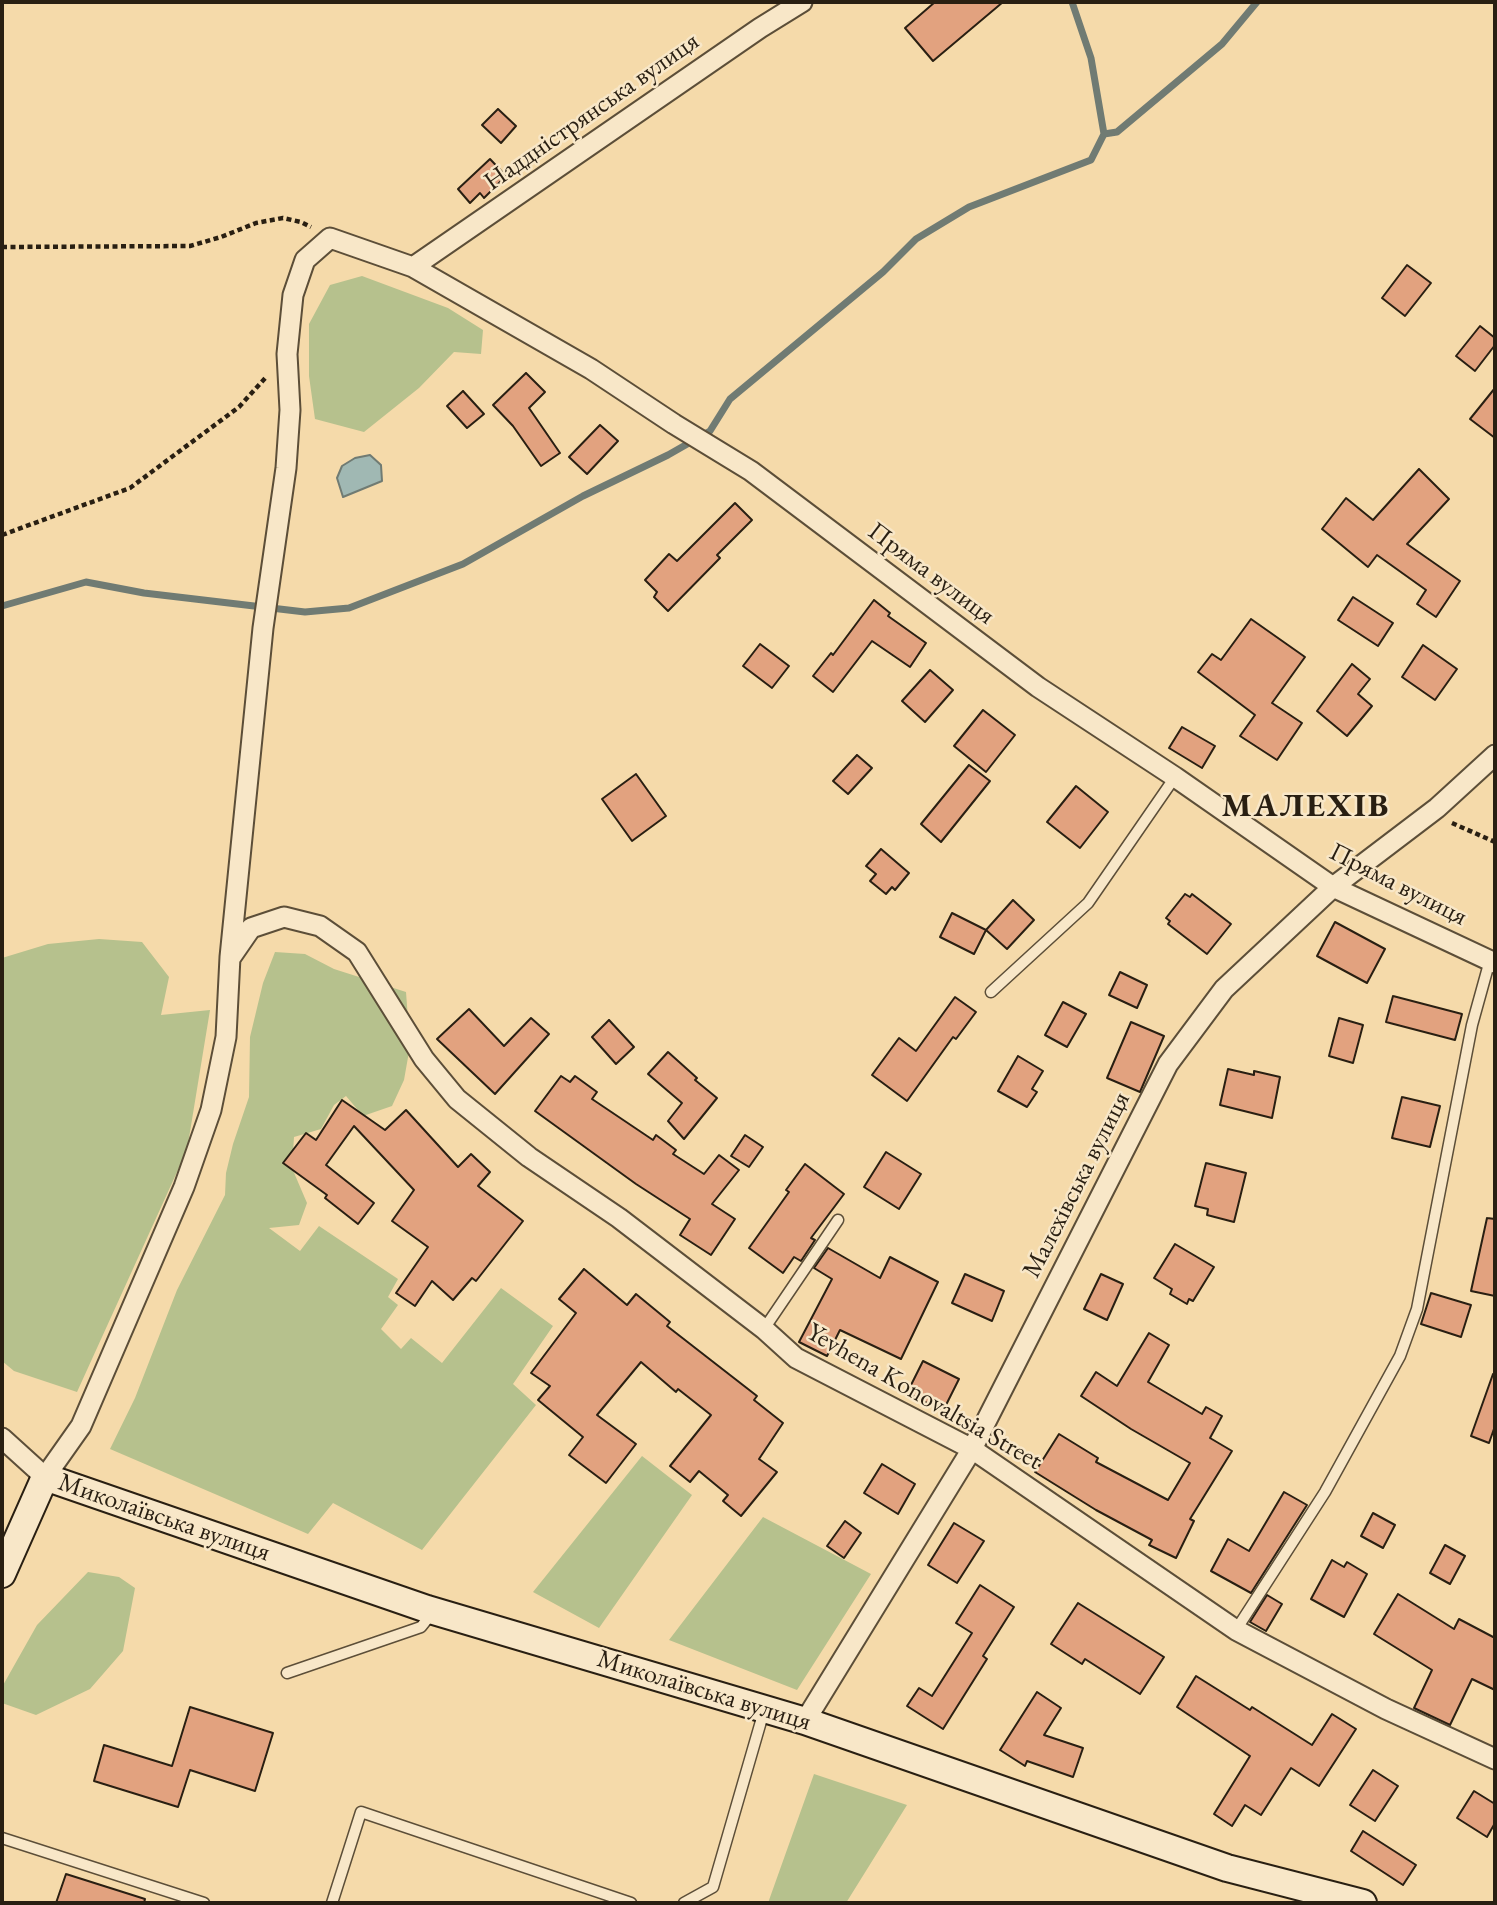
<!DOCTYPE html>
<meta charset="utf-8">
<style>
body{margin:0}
#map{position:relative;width:1497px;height:1905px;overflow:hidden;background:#f5daaa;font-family:"EB Garamond",serif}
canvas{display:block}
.frame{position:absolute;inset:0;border:4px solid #291f12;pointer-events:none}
</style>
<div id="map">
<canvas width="1497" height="1905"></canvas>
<div class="frame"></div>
</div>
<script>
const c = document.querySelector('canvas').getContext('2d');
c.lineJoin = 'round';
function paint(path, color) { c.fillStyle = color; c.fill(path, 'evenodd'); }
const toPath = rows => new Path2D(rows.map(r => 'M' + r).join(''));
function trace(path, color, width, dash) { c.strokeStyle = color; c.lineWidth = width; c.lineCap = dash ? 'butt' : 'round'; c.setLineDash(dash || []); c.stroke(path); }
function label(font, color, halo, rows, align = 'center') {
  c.font = font + ' "EB Garamond",serif'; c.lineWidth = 5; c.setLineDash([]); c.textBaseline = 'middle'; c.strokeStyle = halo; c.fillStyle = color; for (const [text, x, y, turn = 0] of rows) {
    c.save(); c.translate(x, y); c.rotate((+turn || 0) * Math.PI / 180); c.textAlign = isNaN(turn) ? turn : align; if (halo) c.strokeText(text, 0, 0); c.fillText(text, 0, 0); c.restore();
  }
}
paint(toPath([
 [362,276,448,308,483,330,481,354,454,352,419,388,364,432,315,419,309,376,309,324,330,285],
 [99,939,142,942,169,977,161,1015,210,1010,187,1150,77,1392,14,1371,2,1361,2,958,48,944],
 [275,952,305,954,334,969,406,992,410,1046,404,1080,392,1106,363,1116,346,1096,334,1105,321,1129,294,1137,292,1168,307,1203,299,1225,269,1228,300,1251,319,1226,398,1279,388,1297,398,1305,381,1329,401,1349,411,1338,442,1363,501,1288,553,1326,513,1384,536,1405,422,1550,333,1503,308,1534,110,1449,135,1398,177,1290,225,1195,226,1173,233,1144,249,1097,250,1037,263,983],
 [642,1456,692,1495,599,1628,533,1592],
 [763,1517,871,1574,797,1690,669,1640],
 [88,1572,119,1577,135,1588,123,1651,90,1689,36,1715,2,1703,2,1687,37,1625],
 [814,1774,907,1805,846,1903,768,1903]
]), '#b6c18d');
const water = toPath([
 [370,455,381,465,382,481,343,497,337,478,342,466,355,458,370,455]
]);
paint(water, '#a0b8b3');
trace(water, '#707b73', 2);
trace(toPath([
 [1104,134,1117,132,1222,44,1257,2],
 [2,606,86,582,144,593,305,612,349,608,463,564,583,496,668,455,710,431,730,399,883,272,916,239,969,207,1091,160,1104,134,1091,58,1072,2]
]), '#707b73', 7);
const building = toPath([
 [935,2,1003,2,933,61,905,28,935,2],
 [498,109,516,126,501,143,482,125,498,109],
 [490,159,506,176,484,198,480,193,470,203,458,189,490,159],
 [1407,265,1431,283,1405,316,1382,298,1407,265],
 [1480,326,1495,338,1495,345,1475,371,1456,356,1480,326],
 [526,373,545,392,529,408,560,453,541,466,513,426,493,405,526,373],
 [1495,388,1495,438,1470,419,1495,388],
 [463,391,484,414,467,428,447,406,463,391],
 [600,425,618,441,587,474,569,457,600,425],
 [1419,469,1449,499,1407,544,1460,581,1436,617,1417,604,1426,590,1377,555,1368,567,1322,529,1346,498,1373,520,1419,469],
 [735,503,752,520,717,555,720,558,668,611,654,597,657,592,645,580,669,554,677,561,735,503],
 [1353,597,1393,623,1378,646,1338,620,1353,597],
 [874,600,890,613,888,616,926,643,910,667,872,641,833,692,813,676,831,653,833,655,874,600],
 [1251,619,1305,657,1272,703,1302,723,1277,760,1240,736,1255,715,1198,672,1212,654,1221,660,1251,619],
 [760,644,789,666,772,688,743,666,760,644],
 [1423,645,1457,669,1435,700,1402,677,1423,645],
 [1352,664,1370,679,1358,694,1372,706,1347,736,1317,711,1352,664],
 [930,670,953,690,925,722,902,701,930,670],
 [983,710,1015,735,986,772,954,746,983,710],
 [1182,727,1215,746,1202,768,1169,748,1182,727],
 [857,755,872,768,848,794,833,781,857,755],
 [969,765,990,781,941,842,921,824,969,765],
 [636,774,666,816,632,841,602,799,636,774],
 [1076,786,1108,812,1080,848,1047,822,1076,786],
 [881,849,909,873,895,890,892,887,886,894,870,881,876,874,866,866,881,849],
 [1185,894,1190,897,1192,894,1231,924,1207,954,1168,924,1170,921,1166,918,1185,894],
 [1013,900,1034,920,1007,949,986,930,1013,900],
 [952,913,986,930,974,954,940,937,952,913],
 [1335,922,1385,949,1367,983,1317,956,1335,922],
 [1120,972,1147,985,1137,1008,1109,995,1120,972],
 [1393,996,1462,1014,1455,1040,1386,1022,1393,996],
 [955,997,976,1012,956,1039,953,1037,907,1101,872,1075,899,1038,916,1051,955,997],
 [1063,1002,1086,1014,1067,1047,1045,1035,1063,1002],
 [469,1009,504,1046,531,1018,549,1034,495,1094,437,1039,469,1009],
 [1339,1018,1363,1025,1353,1063,1329,1056,1339,1018],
 [609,1020,634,1047,616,1064,592,1037,609,1020],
 [1131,1022,1164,1036,1140,1092,1107,1078,1131,1022],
 [668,1052,697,1078,695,1080,717,1098,684,1139,668,1121,682,1103,648,1074,668,1052],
 [1018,1056,1043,1071,1032,1089,1037,1092,1027,1107,998,1091,1018,1056],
 [1228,1069,1254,1075,1254,1071,1280,1077,1272,1118,1220,1105,1228,1069],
 [561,1076,570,1082,575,1076,597,1092,592,1099,653,1140,656,1135,676,1150,673,1154,704,1174,719,1155,739,1170,712,1204,735,1219,711,1255,680,1235,690,1219,636,1184,535,1111,561,1076],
 [1402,1097,1440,1106,1430,1147,1392,1138,1402,1097],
 [342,1100,385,1130,406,1110,458,1167,471,1154,490,1172,478,1186,523,1221,476,1281,472,1278,453,1300,432,1281,415,1306,396,1293,428,1247,392,1221,414,1190,354,1126,326,1165,374,1203,358,1224,325,1198,327,1195,283,1163,306,1133,316,1140,342,1100],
 [745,1135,763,1147,749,1167,731,1156,745,1135],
 [886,1152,921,1174,899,1209,864,1187,886,1152],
 [1206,1163,1246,1173,1234,1222,1207,1215,1208,1209,1195,1206,1206,1163],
 [805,1164,844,1194,811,1238,815,1240,801,1261,794,1257,783,1273,749,1248,789,1192,786,1190,805,1164],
 [1487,1218,1495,1219,1495,1296,1471,1291,1487,1218],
 [1175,1244,1214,1267,1193,1301,1189,1299,1187,1304,1170,1294,1172,1289,1154,1278,1175,1244],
 [828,1248,880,1278,890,1257,938,1282,901,1359,840,1330,827,1356,799,1342,832,1279,814,1268,828,1248],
 [584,1269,627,1305,636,1294,670,1322,667,1326,757,1396,754,1400,783,1423,759,1459,777,1472,741,1516,723,1501,728,1495,699,1471,690,1482,670,1466,711,1415,678,1389,676,1392,641,1362,597,1415,636,1444,606,1483,569,1455,583,1437,538,1400,550,1386,531,1373,576,1313,559,1299,584,1269],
 [965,1274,1004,1291,992,1321,952,1303,965,1274],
 [1101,1274,1123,1284,1107,1320,1084,1309,1101,1274],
 [1431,1293,1471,1305,1461,1337,1421,1324,1431,1293],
 [1149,1333,1169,1345,1148,1382,1202,1414,1206,1407,1222,1416,1210,1438,1232,1451,1190,1519,1194,1521,1176,1558,1149,1545,1152,1540,1096,1510,1035,1472,1059,1434,1098,1458,1096,1462,1168,1500,1190,1463,1131,1429,1081,1396,1096,1372,1117,1386,1149,1333],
 [923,1361,959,1379,943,1411,907,1393,923,1361],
 [1493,1374,1495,1375,1495,1426,1489,1443,1471,1436,1493,1374],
 [882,1464,915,1484,898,1514,864,1493,882,1464],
 [1284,1492,1307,1505,1251,1593,1211,1571,1228,1539,1249,1551,1284,1492],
 [1373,1513,1395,1525,1383,1548,1361,1536,1373,1513],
 [845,1521,861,1533,844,1558,827,1546,845,1521],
 [954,1523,984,1541,957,1583,928,1565,954,1523],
 [1445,1545,1465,1556,1450,1584,1430,1573,1445,1545],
 [1332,1560,1344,1567,1347,1562,1367,1574,1344,1617,1311,1599,1332,1560],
 [980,1585,1014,1607,983,1656,987,1659,943,1729,907,1706,919,1688,932,1696,972,1633,956,1623,980,1585],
 [1398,1594,1454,1629,1459,1619,1495,1638,1495,1690,1472,1679,1450,1725,1414,1708,1432,1670,1374,1634,1398,1594],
 [1267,1595,1282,1604,1266,1631,1250,1622,1267,1595],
 [1078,1603,1164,1657,1140,1694,1085,1659,1082,1664,1051,1644,1078,1603],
 [1196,1676,1250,1710,1252,1707,1312,1745,1332,1714,1356,1729,1319,1786,1291,1768,1261,1815,1245,1805,1232,1826,1214,1814,1250,1756,1177,1707,1196,1676],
 [1037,1692,1061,1708,1044,1735,1083,1748,1073,1777,1027,1761,1025,1766,1000,1750,1037,1692],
 [190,1707,273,1733,255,1791,190,1770,178,1807,94,1781,104,1745,172,1766,190,1707],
 [1373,1770,1398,1786,1375,1821,1350,1805,1373,1770],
 [1474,1791,1495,1804,1495,1823,1487,1837,1457,1818,1474,1791],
 [1363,1831,1416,1865,1403,1885,1351,1851,1363,1831],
 [66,1874,145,1899,144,1903,56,1903,66,1874]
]);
paint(building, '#e2a27f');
trace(building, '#291f12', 2);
const lane = toPath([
 [991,992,1088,903,1175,777],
 [764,1329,838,1220],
 [1236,1630,1325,1492,1400,1356,1417,1309,1472,1025,1490,960],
 [287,1673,421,1627,433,1612],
 [2,1838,204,1903],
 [332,1903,361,1812,631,1903],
 [684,1903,713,1887,764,1711]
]);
const street = toPath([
 [413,267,760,28,802,2],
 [231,957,251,928,284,917,320,926,357,952,424,1059,457,1099,529,1157,619,1218,764,1329,796,1358,972,1449,1236,1630,1386,1709,1495,1759],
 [2,1438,45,1477,81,1426,184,1187,211,1110,226,1037,230,957,263,628,286,468,290,410,287,354,293,295,305,260,330,238,413,267,591,369,674,424,751,471,1038,687,1175,777,1333,887,1495,963],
 [805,1721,972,1449,1168,1064,1224,989,1333,887,1437,808,1495,755]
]);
const secondary = toPath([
 [2,1574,45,1477,427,1609,805,1721,1227,1868,1363,1903]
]);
trace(lane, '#5c4e38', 13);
trace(street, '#5c4e38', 23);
trace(secondary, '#291f12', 30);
trace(toPath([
 [2,247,190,246,221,237,256,223,283,218,301,222,311,227],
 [2,535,130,488,239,407,267,376],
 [1452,823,1495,842]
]), '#291f12', 4.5, [5, 3.5]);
trace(lane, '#f8e7c8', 10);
trace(street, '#f8e7c8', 19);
trace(secondary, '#f8e7c8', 26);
label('26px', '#291f12', '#f8e7c8', [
 ["Наддністрянська вулиця",592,112,-35],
 ["Пряма вулиця",931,574,37],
 ["Пряма вулиця",1398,885,27],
 ["Малехівська вулиця",1077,1185,-63],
 ["Yevhena Konovaltsia Street",924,1397,30],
 ["Миколаївська вулиця",164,1518,19],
 ["Миколаївська вулиця",704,1691,17]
]);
c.letterSpacing = '2px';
label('bold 33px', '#291f12', '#f8e7c8', [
 ["МАЛЕХІВ",1306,807]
]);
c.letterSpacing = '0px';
</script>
